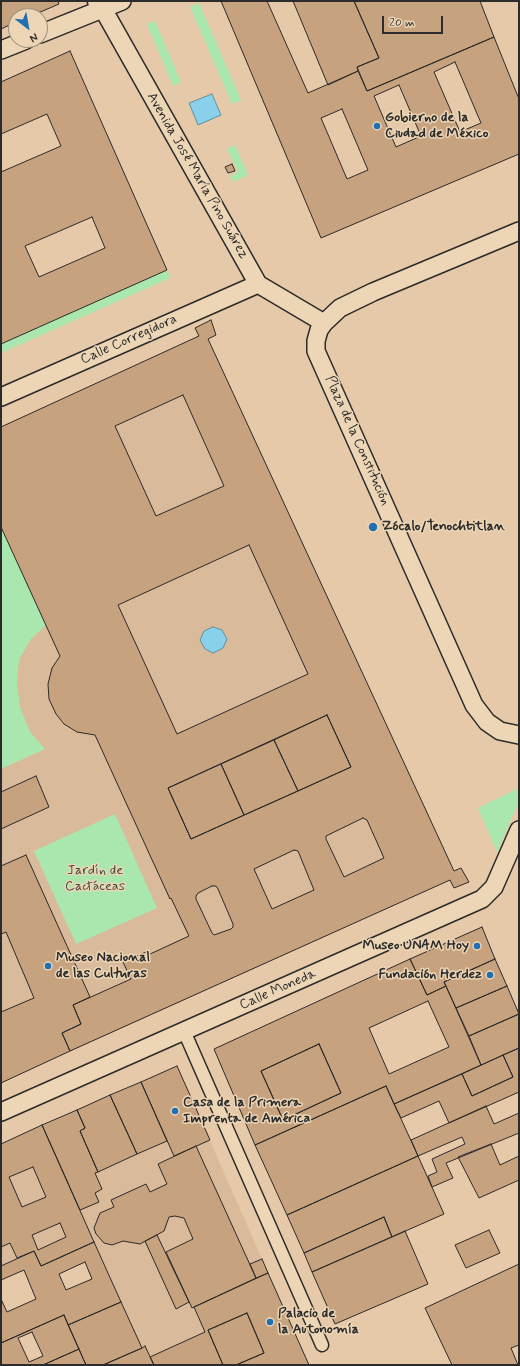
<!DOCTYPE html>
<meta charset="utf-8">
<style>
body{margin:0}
#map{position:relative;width:520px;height:1366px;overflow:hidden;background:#e6c9a8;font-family:Mynerve,sans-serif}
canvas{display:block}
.frame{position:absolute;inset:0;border:2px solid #2b2b2b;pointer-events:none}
.north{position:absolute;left:8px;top:8px;width:40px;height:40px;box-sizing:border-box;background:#edd6b6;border:1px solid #9f927e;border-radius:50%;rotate:149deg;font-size:11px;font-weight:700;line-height:16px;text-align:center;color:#2b2b2b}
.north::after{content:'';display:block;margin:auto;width:14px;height:18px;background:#1f6fb2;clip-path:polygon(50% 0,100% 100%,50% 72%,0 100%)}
.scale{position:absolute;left:382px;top:16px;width:61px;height:18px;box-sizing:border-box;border:2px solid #2b2b2b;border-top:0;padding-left:5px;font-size:12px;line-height:14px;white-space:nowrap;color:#2b2b2b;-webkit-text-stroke:3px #edd6b6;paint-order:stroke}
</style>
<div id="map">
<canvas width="520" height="1366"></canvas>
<div class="frame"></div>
<div class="north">N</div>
<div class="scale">20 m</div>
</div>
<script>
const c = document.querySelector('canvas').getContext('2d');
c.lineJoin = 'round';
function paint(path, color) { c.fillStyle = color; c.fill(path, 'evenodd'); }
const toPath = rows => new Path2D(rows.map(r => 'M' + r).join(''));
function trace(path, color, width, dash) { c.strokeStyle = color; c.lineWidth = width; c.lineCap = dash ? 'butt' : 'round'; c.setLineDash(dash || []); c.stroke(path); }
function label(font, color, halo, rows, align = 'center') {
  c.font = font + ' Mynerve,sans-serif'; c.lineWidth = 3; c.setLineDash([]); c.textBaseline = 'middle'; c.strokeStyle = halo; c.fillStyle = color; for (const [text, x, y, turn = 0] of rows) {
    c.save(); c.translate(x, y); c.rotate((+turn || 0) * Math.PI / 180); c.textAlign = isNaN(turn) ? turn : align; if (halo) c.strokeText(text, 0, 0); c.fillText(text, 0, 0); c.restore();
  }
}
paint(toPath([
 [211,320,216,335,208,339,454,871,461,868,469,882,454,888,450,880,1,1083,1,427,199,336,195,328],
 [177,1066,262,1259,309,1365,86,1365,68,1325,121,1302,94,1242,41,1266,34,1251,1,1266,1,1144]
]), '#d9ba9a');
paint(toPath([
 [199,3,241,100,232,104,190,7],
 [155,21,181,82,173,86,147,24],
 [235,145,248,175,233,182,230,176,238,172,227,149],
 [167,270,170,278,1,353,1,344],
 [1,527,46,625,31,639,19,660,17,683,20,707,30,732,45,749,1,769],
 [519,788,519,801,497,852,478,808],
 [115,814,157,908,76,944,34,851]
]), '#aae7ae');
const water = toPath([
 [212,94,221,115,198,125,189,103,212,94],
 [213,627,222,630,227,639,223,648,213,653,205,649,200,640,204,631,213,627]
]);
paint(water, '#89d1eb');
trace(water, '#638f9e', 1);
const building = toPath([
 [1,1,58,1,59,4,31,16,16,16,16,22,1,29,1,1],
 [221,1,267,1,308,93,358,71,367,91,494,37,519,99,519,154,321,238,221,1],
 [455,62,481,123,460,132,434,72,455,62],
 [399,85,421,136,396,147,374,96,399,85],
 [342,109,368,170,347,179,321,118,342,109],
 [293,1,354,1,379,58,357,67,358,71,328,85,293,1],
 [354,1,480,1,494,37,367,91,357,67,379,58,354,1],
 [70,51,167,270,1,344,1,172,61,146,47,114,1,134,1,82,70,51],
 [92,217,105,248,39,277,25,246,92,217],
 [232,164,235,171,228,173,225,167,232,164],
 [211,320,216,335,208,339,454,871,461,868,469,882,454,888,450,880,70,1051,62,1033,81,1024,73,1005,131,979,123,962,146,952,148,955,189,936,171,898,170,899,95,735,77,732,64,724,56,714,49,699,48,684,52,668,60,656,1,527,1,427,199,336,195,328,211,320],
 [183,395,224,486,156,516,115,426,183,395],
 [249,545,308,674,177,734,118,605,249,545],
 [327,715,351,767,191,839,168,788,327,715],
 [363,818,367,820,384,858,344,877,326,839,326,836,363,818],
 [294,850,298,851,314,890,272,909,254,869,294,850],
 [212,886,216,886,218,889,233,924,233,927,231,929,214,935,212,933,196,899,196,896,198,893,212,886],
 [327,715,351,767,298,791,274,740,327,715],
 [274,740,298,791,244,815,221,764,274,740],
 [221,764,244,815,191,839,168,788,221,764],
 [36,776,49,807,1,829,1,792,36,776],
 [26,855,90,997,73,1005,81,1024,62,1033,70,1051,1,1083,1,1012,34,998,6,932,1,934,1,866,26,855],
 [482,927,495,959,444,982,446,986,427,995,410,959,482,927],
 [410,959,427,995,446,986,481,1065,394,1104,386,1086,255,1145,214,1049,410,959],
 [428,1001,449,1047,389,1074,369,1028,428,1001],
 [319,1044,341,1093,283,1120,261,1071,319,1044],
 [495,959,507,986,456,1008,444,982,495,959],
 [507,986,519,1014,469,1036,456,1008,507,986],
 [519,1014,519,1048,481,1065,469,1036,519,1014],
 [319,1044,341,1093,283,1120,261,1071,319,1044],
 [519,1048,519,1092,449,1123,439,1101,401,1118,394,1104,462,1074,472,1096,513,1077,503,1055,519,1048],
 [503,1055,513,1077,472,1096,462,1074,503,1055],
 [177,1066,210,1140,174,1156,141,1082,177,1066],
 [141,1082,167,1141,137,1154,110,1095,141,1082],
 [386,1086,418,1156,287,1215,255,1145,386,1086],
 [110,1095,137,1154,98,1172,80,1131,85,1128,77,1110,110,1095],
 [486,1106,494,1124,519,1113,519,1133,446,1163,453,1178,432,1187,428,1176,437,1172,432,1159,465,1144,462,1137,418,1156,411,1140,486,1106],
 [77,1110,85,1128,80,1131,98,1172,95,1173,102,1189,95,1193,99,1202,80,1210,42,1125,77,1110],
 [42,1125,94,1242,41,1266,34,1251,17,1258,10,1243,1,1247,1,1144,42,1125],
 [33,1167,46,1197,22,1207,9,1177,33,1167],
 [60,1223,66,1237,38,1250,32,1235,60,1223],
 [491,1144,500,1165,519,1156,519,1180,479,1198,458,1157,491,1144],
 [196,1146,256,1278,192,1308,166,1252,193,1239,184,1218,175,1216,169,1217,164,1231,140,1244,123,1241,112,1245,104,1243,96,1234,94,1228,100,1213,114,1207,111,1200,146,1184,150,1192,167,1184,158,1164,196,1146],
 [418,1156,444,1214,392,1237,384,1217,304,1253,287,1215,418,1156],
 [384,1217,392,1237,312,1272,304,1253,384,1217],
 [489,1230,500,1253,466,1268,455,1245,489,1230],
 [405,1231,428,1284,335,1324,312,1272,405,1231],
 [157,1235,189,1302,176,1309,145,1241,157,1235],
 [94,1242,121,1302,68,1325,64,1315,1,1343,1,1299,7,1312,36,1299,24,1270,1,1280,1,1266,34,1251,41,1266,94,1242],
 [85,1262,92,1279,66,1290,59,1274,85,1262],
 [262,1259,268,1273,256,1278,250,1264,262,1259],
 [519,1264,519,1365,452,1365,425,1308,519,1264],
 [268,1273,309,1365,236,1365,264,1353,247,1313,208,1330,223,1365,154,1365,150,1357,205,1332,194,1307,268,1273],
 [121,1302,142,1348,103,1365,86,1365,68,1325,121,1302],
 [247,1313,264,1353,236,1365,223,1365,208,1330,247,1313],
 [64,1315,79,1349,43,1365,1,1365,1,1343,64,1315],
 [32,1332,43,1356,29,1362,18,1338,32,1332],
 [519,1345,519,1365,518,1365,511,1348,519,1345],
 [145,1346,154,1365,103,1365,142,1348,145,1346],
 [79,1349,86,1365,43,1365,79,1349]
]);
paint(building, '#c7a27f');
trace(building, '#2b2b2b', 1);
const pedestrian = toPath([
 [184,1031,322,1345]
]);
const minor = toPath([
 [103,9,258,284,324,323],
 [40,34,122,1],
 [1,50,26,40],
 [519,231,373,292,340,308,324,323,319,330,316,341,316,351,474,705,487,722,500,731,519,735],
 [1,397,258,284],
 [1,1112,482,899,494,887,519,830]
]);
const secondary = toPath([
 [99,1,103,9]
]);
trace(pedestrian, '#2b2b2b', 15);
trace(minor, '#2b2b2b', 20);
trace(secondary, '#2b2b2b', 25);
trace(pedestrian, '#edd6b6', 12);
trace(minor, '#edd6b6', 17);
trace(secondary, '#edd6b6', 22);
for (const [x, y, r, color] of [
 [377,126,4,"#1f6fb2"],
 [373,527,5,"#1f6fb2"],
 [477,946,4,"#1f6fb2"],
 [48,966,4,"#1f6fb2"],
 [490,975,4,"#1f6fb2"],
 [175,1111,4,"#1f6fb2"],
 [270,1322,4,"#1f6fb2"]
]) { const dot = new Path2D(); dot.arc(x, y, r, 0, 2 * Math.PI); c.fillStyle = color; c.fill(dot); trace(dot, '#edd6b6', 1.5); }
label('bold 14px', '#2b2b2b', '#edd6b6', [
 ["Gobierno de la",385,118],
 ["Ciudad de México",385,134],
 ["Zócalo/Tenochtitlan",382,527],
 ["Museo UNAM Hoy",469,946,"right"],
 ["Museo Nacional",56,958],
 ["de las Culturas",56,974],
 ["Fundación Herdez",482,975,"right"],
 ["Casa de la Primera",183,1103],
 ["Imprenta de América",183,1119],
 ["Palacio de",278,1314],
 ["la Autonomía",278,1330]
], 'left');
label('14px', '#2b2b2b', '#edd6b6', [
 ["Avenida José María Pino Suárez",197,176,60],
 ["Calle Corregidora",129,340,-24],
 ["Plaza de la Constitución",357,441,66],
 ["Calle Moneda",278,990,-24]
]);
label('14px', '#3e473f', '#edd6b6', [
 ["Jardín de",95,871],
 ["Cactáceas",95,887]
]);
</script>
